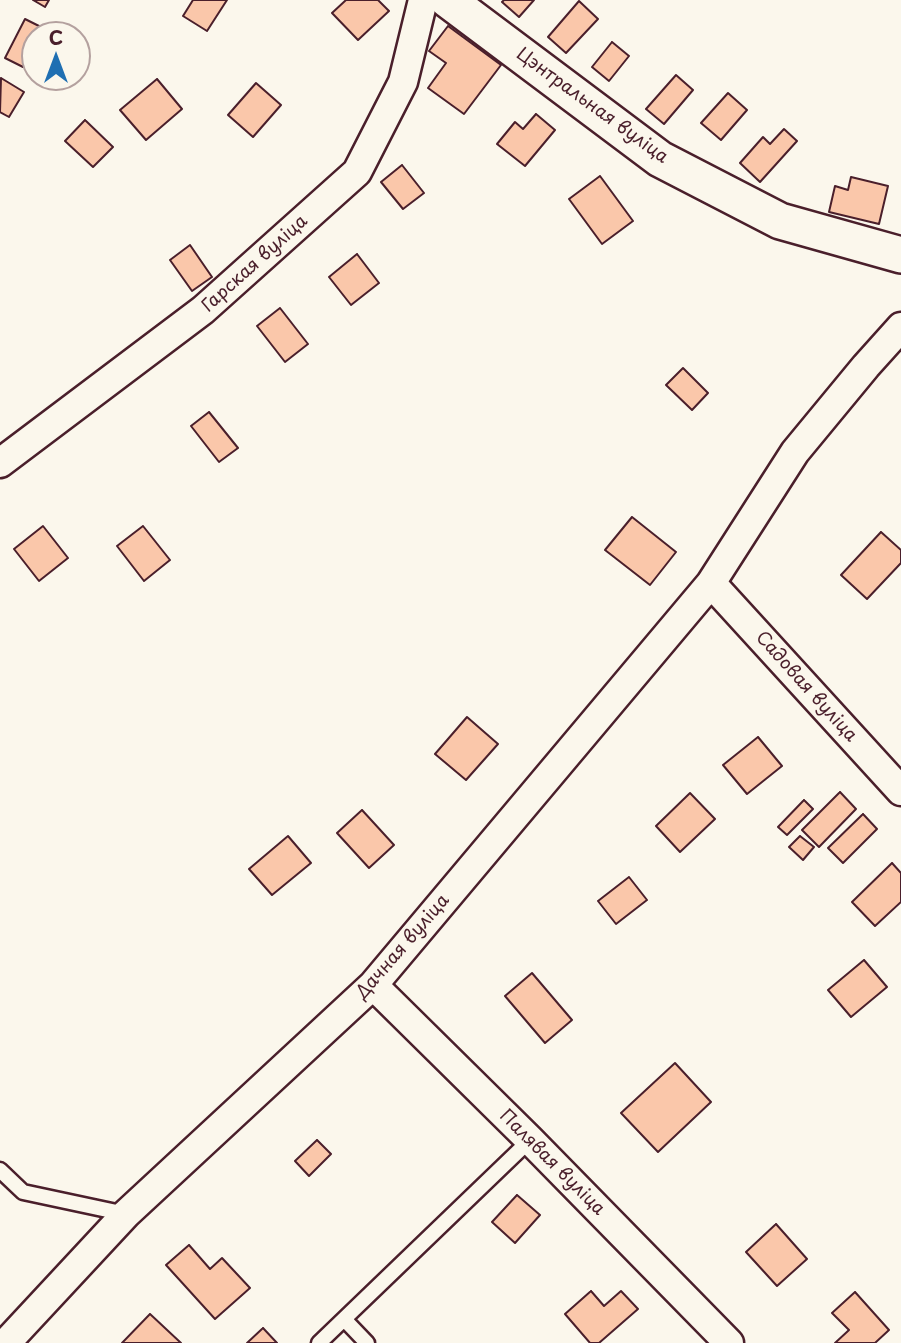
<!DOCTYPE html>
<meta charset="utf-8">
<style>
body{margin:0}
#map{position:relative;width:901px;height:1343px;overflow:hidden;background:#fbf7ec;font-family:"Playpen Sans",sans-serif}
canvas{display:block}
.north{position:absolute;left:21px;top:21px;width:70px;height:70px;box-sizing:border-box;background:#fbf7ec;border:2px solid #b4a19f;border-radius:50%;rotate:0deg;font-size:19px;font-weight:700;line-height:28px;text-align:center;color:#4a1f2b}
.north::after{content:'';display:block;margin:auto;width:24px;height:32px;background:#1f6fb2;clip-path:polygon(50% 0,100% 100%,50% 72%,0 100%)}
</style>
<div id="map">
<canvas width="901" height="1343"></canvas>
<div class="north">С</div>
</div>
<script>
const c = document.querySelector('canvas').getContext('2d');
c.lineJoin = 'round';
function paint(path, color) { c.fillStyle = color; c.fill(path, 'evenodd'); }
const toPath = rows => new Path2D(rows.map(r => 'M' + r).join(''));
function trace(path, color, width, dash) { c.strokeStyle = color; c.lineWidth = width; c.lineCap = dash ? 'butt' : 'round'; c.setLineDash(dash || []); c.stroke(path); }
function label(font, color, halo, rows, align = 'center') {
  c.font = font + ' "Playpen Sans",sans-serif'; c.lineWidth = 5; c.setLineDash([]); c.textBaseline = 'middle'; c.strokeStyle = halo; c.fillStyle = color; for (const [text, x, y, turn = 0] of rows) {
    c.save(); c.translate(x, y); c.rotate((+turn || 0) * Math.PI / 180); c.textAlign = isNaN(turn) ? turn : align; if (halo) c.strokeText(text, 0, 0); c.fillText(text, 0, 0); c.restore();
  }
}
const building = toPath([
 [33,0,49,0,45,7,33,0],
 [193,0,227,0,207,31,183,16,193,0],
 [346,0,378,0,389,11,358,40,332,13,346,0],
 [504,0,534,0,519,17,502,2,504,0],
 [579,1,598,19,566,53,548,37,579,1],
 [25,19,43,28,40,35,35,35,35,44,23,67,5,58,25,19],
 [448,26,501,65,464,114,428,88,446,63,429,51,448,26],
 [612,42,629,56,609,81,592,67,612,42],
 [676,75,693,90,664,124,646,109,676,75],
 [1,78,24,92,9,117,0,112,1,78],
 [157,79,182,109,146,140,120,110,157,79],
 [256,83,281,105,253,137,228,115,256,83],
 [728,93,747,110,721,140,701,123,728,93],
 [536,114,555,130,525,166,497,144,515,122,523,129,536,114],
 [85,120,113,147,93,167,65,141,85,120],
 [784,129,797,141,760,182,740,163,763,137,770,144,784,129],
 [402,165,424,193,403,209,381,182,402,165],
 [600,176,633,221,602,244,569,199,600,176],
 [851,177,888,186,879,224,829,212,835,186,848,190,851,177],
 [190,245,212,277,192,291,170,260,190,245],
 [357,254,379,283,351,305,329,277,357,254],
 [280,308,308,344,285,362,257,326,280,308],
 [683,368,708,393,692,410,666,385,683,368],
 [209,412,238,448,219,462,191,426,209,412],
 [632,517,676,552,650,585,605,550,632,517],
 [43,526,68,558,39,581,14,549,43,526],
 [143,526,170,560,144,581,117,546,143,526],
 [881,532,901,550,901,563,867,599,841,575,881,532],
 [467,717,498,744,466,780,435,754,467,717],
 [758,737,782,766,747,794,723,765,758,737],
 [840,792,856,809,819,847,802,830,840,792],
 [690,793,715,819,680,852,656,826,690,793],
 [804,800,813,809,787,835,778,827,804,800],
 [362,810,394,845,369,868,337,833,362,810],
 [863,814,877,829,843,863,828,848,863,814],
 [288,836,311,863,272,895,249,869,288,836],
 [800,836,814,847,803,860,789,847,800,836],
 [892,863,901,873,901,902,875,926,852,902,892,863],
 [629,877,647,900,616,924,598,901,629,877],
 [864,960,887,987,851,1017,828,990,864,960],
 [532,973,572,1020,545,1043,505,996,532,973],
 [675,1063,711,1102,658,1152,621,1113,675,1063],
 [317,1140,331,1154,309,1176,295,1161,317,1140],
 [517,1195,540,1215,515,1243,492,1222,517,1195],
 [776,1224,807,1259,777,1286,746,1252,776,1224],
 [189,1245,210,1269,222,1258,250,1288,215,1319,166,1265,189,1245],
 [591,1291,604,1306,621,1291,638,1309,599,1343,590,1343,565,1314,591,1291],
 [855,1292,889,1330,875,1343,835,1343,849,1330,832,1313,855,1292],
 [150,1314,181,1343,122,1343,150,1314],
 [263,1328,277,1343,247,1343,263,1328]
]);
paint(building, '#fac7aa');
trace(building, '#4a1f2b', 2);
const service = toPath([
 [0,1170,23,1192,126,1214],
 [344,1319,367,1343],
 [319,1343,530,1140]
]);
const minor = toPath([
 [0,463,203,310,357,172,403,82,423,0],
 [711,583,901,791],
 [373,985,530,1140,729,1343],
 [6,1343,126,1214,373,985,711,583,795,452,866,366,901,327]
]);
const tertiary = toPath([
 [448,0,660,159,780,221,901,255]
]);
trace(service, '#4a1f2b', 19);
trace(minor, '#4a1f2b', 33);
trace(tertiary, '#4a1f2b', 40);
trace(service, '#fbf7ec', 14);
trace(minor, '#fbf7ec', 28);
trace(tertiary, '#fbf7ec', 35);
label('18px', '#4a1f2b', '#fbf7ec', [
 ["Цэнтральная вуліца",592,106,36],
 ["Гарская вуліца",255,264,-42],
 ["Садовая вуліца",806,687,48],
 ["Дачная вуліца",403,947,-49],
 ["Палявая вуліца",552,1163,45]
]);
</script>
